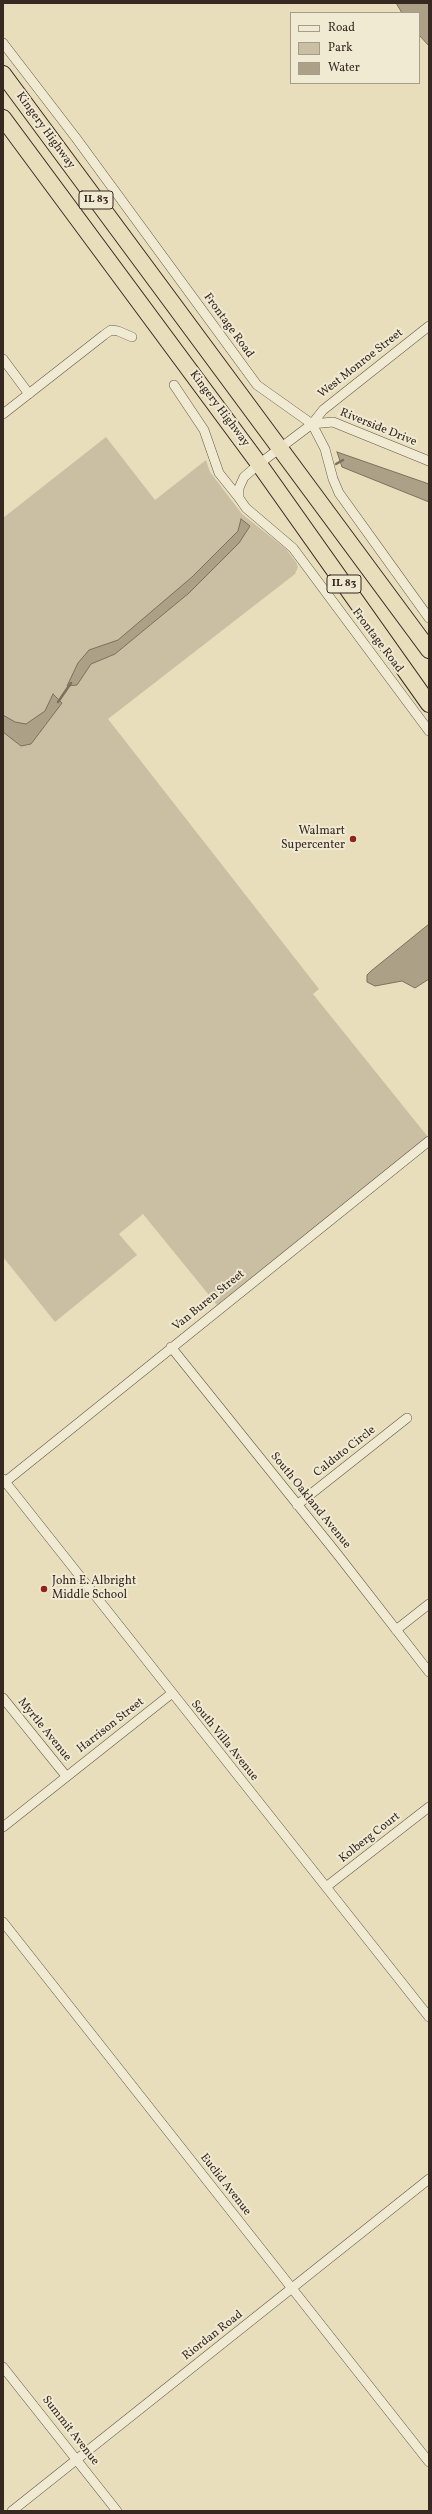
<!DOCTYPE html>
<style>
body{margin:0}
#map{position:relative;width:432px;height:2514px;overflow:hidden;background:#e8debc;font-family:Vollkorn,serif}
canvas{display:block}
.frame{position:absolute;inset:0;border:4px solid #372821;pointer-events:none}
.legend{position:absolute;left:290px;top:12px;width:130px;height:72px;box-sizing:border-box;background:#f0ead3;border:1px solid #a69c8c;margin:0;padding:5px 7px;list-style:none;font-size:12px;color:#372821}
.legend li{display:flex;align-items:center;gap:8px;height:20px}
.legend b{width:20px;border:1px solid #a69c8c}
</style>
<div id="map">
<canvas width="432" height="2514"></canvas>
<div class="frame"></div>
<ul class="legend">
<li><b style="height:5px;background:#f0ead3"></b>Road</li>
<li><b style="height:11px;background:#cabfa2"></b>Park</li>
<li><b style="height:11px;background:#aca087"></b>Water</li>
</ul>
</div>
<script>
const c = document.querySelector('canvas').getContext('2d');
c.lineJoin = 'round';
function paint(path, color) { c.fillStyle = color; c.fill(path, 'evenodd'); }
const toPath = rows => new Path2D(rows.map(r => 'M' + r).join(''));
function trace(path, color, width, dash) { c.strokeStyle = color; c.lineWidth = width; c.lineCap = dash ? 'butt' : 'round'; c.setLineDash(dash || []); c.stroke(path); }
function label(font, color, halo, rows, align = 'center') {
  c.font = font + ' Vollkorn,serif'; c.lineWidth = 4; c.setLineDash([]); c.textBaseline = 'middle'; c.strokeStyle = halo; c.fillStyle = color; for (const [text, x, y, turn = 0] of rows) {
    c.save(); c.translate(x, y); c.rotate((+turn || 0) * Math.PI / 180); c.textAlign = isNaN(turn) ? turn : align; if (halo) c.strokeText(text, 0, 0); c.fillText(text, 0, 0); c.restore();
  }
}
paint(toPath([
 [106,437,155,500,206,460,210,472,242,514,286,549,296,562,298,567,295,574,108,719,319,989,313,994,428,1137,217,1305,143,1214,119,1234,137,1255,55,1322,3,1257,3,518]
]), '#cabfa2');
const water = toPath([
 [396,3,429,3,429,46,419,35,419,13,402,13,396,3],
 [337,452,429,484,429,502,342,467,337,452],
 [241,519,250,526,239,543,189,593,115,654,91,664,77,685,67,686,78,663,89,650,118,640,192,577,238,531,241,519],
 [53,694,62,703,31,744,21,746,3,732,3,715,15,722,26,724,45,711,53,694],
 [429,924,429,979,415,988,402,981,375,986,367,982,367,975,371,971,429,924]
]);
paint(water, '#aca087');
trace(water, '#7d705e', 1);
trace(toPath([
 [336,464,343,460],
 [58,702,71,683]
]), '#7d705e', 2.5);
const minor = toPath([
 [3,43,76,138,257,385,312,424,325,449,333,479,339,493,429,618],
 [3,359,29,394],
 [174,385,204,430,219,473,239,498],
 [3,414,104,335,111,330,118,331,132,337],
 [312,424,323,410,429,326],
 [429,461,333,422,312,424,259,464,244,477,239,488,239,498,246,508,293,548,429,731],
 [171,1347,338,1555,429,1672],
 [3,1479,429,2017],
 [5,1482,429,1141],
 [297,1505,407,1418],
 [396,1630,429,1604],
 [3,1698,66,1776],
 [3,1827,171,1694],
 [326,1887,429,1807],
 [3,1922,429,2462],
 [3,2367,117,2511],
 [12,2511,429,2179]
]);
const trunk = toPath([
 [3,74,429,650],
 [3,118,259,464,429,704]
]);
trace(minor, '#635648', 10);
trace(trunk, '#372821', 18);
trace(minor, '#f0ead3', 9);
trace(trunk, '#e8debc', 16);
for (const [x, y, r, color] of [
 [353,839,4,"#8f2418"],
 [44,1589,4,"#8f2418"]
]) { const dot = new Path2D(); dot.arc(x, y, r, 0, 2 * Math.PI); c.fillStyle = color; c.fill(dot); trace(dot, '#f0ead3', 1.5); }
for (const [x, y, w] of [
 [96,200,34],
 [344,584,34]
]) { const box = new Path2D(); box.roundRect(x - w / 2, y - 9, w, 18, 3); c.fillStyle = '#f0ead3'; c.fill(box); trace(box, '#372821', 1); }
label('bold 11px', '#372821', null, [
 ["IL 83",96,200],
 ["IL 83",344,584]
]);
label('12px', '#372821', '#f0ead3', [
 ["Kingery Highway",45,131,54],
 ["Frontage Road",228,326,54],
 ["West Monroe Street",361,364,-38],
 ["Kingery Highway",219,409,53],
 ["Riverside Drive",378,428,22],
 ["Frontage Road",377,641,53],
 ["Van Buren Street",209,1301,-39],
 ["Calduto Circle",345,1452,-38],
 ["South Oakland Avenue",310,1501,51],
 ["Harrison Street",111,1726,-38],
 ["Myrtle Avenue",44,1730,51],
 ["South Villa Avenue",224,1741,51],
 ["Kolberg Court",370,1838,-38],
 ["Euclid Avenue",225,2185,52],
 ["Riordan Road",213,2336,-38],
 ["Summit Avenue",70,2431,52]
]);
label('12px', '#372821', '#f0ead3', [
 ["Walmart",345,832],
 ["Supercenter",345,846],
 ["John E. Albright",52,1582,"left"],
 ["Middle School",52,1596,"left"]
], 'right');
</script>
